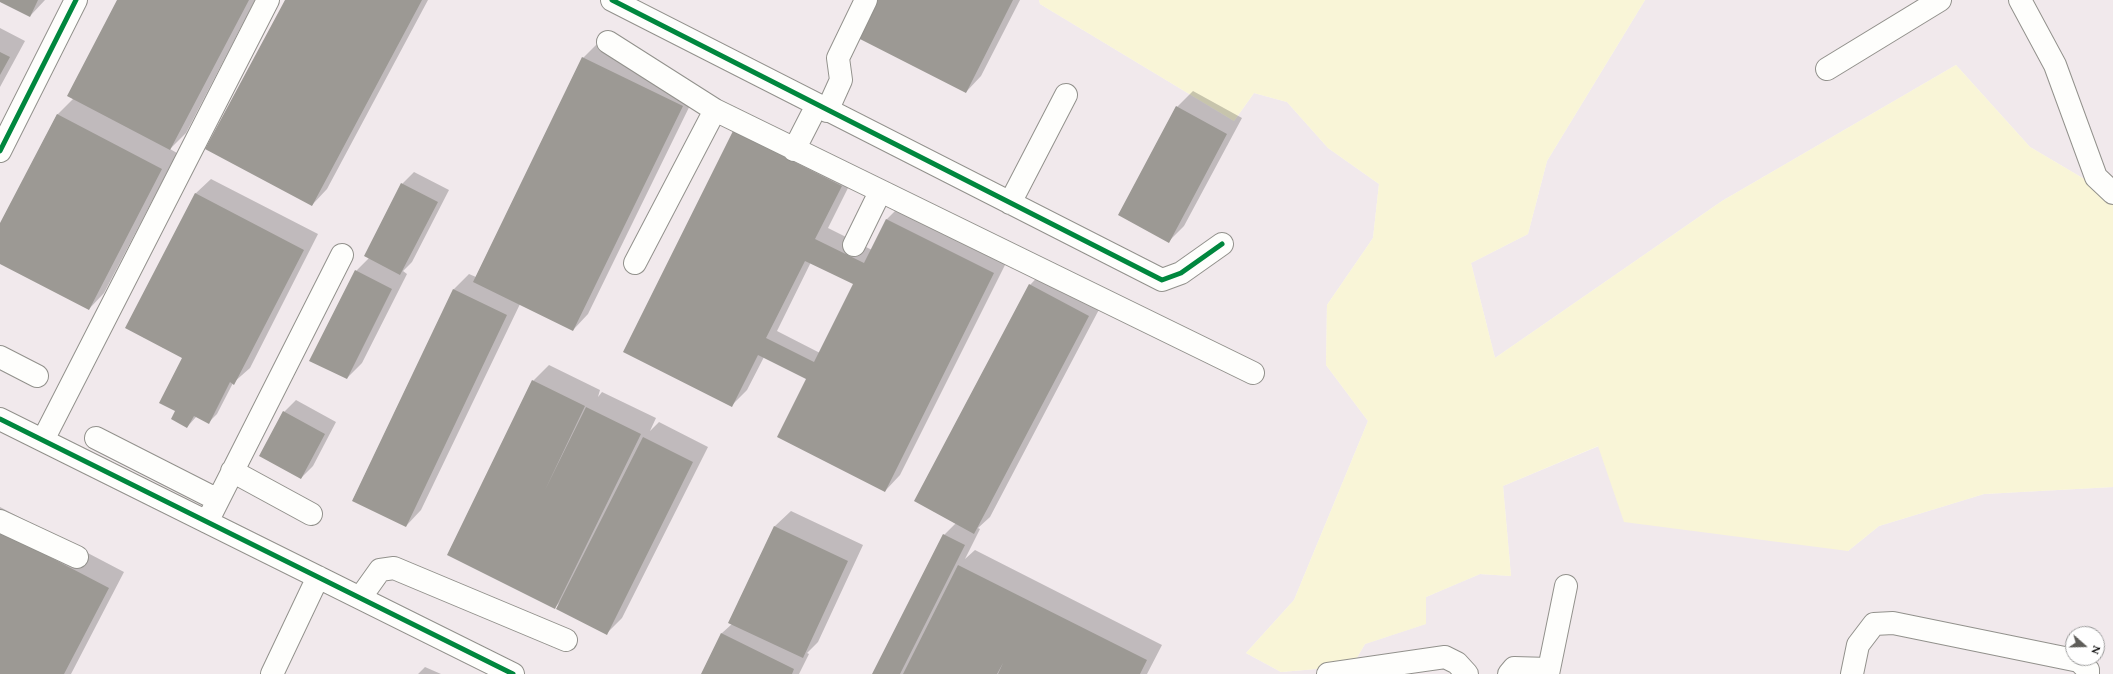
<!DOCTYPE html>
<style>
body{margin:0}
#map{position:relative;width:2113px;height:674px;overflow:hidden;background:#faf7ed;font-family:Spectral,serif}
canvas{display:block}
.north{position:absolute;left:2065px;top:626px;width:40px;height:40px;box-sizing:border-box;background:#fff;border:1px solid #9d9d9d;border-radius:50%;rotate:110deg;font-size:11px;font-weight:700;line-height:16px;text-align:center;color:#0a0a0a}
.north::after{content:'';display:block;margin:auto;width:14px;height:18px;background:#5e5d59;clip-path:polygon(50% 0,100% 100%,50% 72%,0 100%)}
</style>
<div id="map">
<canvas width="2113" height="674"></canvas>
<div class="north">N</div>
</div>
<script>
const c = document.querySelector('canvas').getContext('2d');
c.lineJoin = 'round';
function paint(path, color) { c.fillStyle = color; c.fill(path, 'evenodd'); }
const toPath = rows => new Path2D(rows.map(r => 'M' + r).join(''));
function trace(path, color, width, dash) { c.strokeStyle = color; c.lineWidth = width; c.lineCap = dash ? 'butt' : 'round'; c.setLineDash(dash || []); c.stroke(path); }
paint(toPath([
 [0,0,1039,0,1040,4,1234,121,1254,93,1287,102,1328,148,1379,184,1373,238,1327,305,1326,365,1368,421,1294,600,1246,653,1281,672,1352,666,1365,644,1425,624,1426,597,1480,574,1511,576,1503,486,1599,446,1848,551,1879,526,1984,494,2113,487,2113,674,0,674],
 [2073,634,2097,634,2097,658,2073,658],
 [1645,0,2113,0,2113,196,2030,147,1956,65,1722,201,1495,358,1471,263,1528,234,1547,161]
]), '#f1e9ec');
paint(toPath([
 [1039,0,1645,0,1547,161,1528,234,1471,263,1495,358,1722,201,1956,65,2030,147,2113,196,2113,487,1984,494,1879,526,1848,551,1624,522,1598,446,1503,486,1511,576,1480,574,1426,597,1426,624,1365,644,1352,666,1281,672,1246,653,1294,600,1368,421,1326,365,1327,305,1373,238,1379,184,1328,148,1287,102,1254,93,1234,121,1040,4]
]), '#f9f5d7');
paint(toPath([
 [0,0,45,0,30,16],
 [118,0,255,0,186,133,170,149,177,153,104,293,89,309,0,262,0,225,57,115,74,98],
 [286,0,428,0,327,189,312,205],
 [878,0,1020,0,981,76,966,92],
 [0,28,25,41,0,87],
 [599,42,697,91,588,314,573,330,520,304,421,510,406,526,353,500,454,289,469,274,476,277,583,58],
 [1193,91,1242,118,1184,226,1169,241,1177,107],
 [749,117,857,170,828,228,872,250,887,219,902,204,1009,257,900,475,885,491,809,375,764,357,747,390,732,405,734,132],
 [811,262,856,280,820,353,777,331],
 [414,172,449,190,412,262,403,271,407,274,362,363,347,378,356,271,369,258,402,184],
 [211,179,318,234,250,368,233,383,217,414,209,422,197,416,187,427,176,411,183,358,195,194],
 [1045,269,1104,300,990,517,978,528,980,529,965,559,975,550,1162,645,1147,674,873,674,944,535,956,523,1030,285],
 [549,365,600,390,598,397,602,392,656,418,650,431,659,422,708,447,622,618,607,633,561,601,555,607,533,381],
 [296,400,336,422,313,466,301,478,284,412],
 [0,507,124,572,71,674,0,674],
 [791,511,863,545,818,642,807,653,809,654,799,674,702,674,722,633,732,624,730,623,775,526],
 [425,667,441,674,418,674]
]), '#0003');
paint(toPath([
 [0,0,38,0,30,17,0,2],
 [117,0,249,0,170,150,67,96],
 [285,0,422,0,312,206,205,149],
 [877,0,1013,0,966,93,858,38],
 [0,52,10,57,0,75],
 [582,57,683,106,573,331,473,282],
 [1176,106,1227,134,1169,243,1118,215],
 [57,114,162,169,89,310,0,264,0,223],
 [733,131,842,186,815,239,864,263,886,219,994,273,885,492,777,437,806,379,758,355,732,407,623,352],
 [805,261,853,284,814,362,766,338],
 [401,183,438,202,400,275,364,256],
 [195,193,304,250,234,385,230,382,209,424,194,416,187,428,171,419,175,411,159,403,182,358,125,328],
 [355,270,392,289,347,379,309,361],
 [1029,284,1089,316,974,534,914,501],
 [453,289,507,315,406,527,352,501],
 [532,380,585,406,545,490,586,407,641,434,555,609,447,555],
 [283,411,325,434,301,479,259,456],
 [643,437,693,462,607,635,556,609],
 [774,526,848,561,803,658,728,623],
 [0,531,109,588,64,674,0,674],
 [943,534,965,545,900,674,872,674],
 [958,565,1147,660,1140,674,998,674,1003,663,997,674,903,674],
 [721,633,794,669,792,674,701,674]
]), '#9c9994');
const minor = toPath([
 [612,0,1162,280,1181,273,1222,244],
 [2020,0,2055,65,2096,177,2113,193],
 [608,42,715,110,1253,373],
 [1827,69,1940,0],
 [827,111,841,80,838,58,866,0],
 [794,150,817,105],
 [0,151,76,0],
 [1010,203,1066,95],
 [854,245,880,192],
 [635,263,715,110],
 [0,357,37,376],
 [0,419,513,674],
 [96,438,218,500],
 [43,440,268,0],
 [232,471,311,514],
 [0,521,77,557],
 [207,522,342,255],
 [360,598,380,570,394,568,566,640],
 [272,674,318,577],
 [1328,674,1445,657,1457,663,1467,674],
 [1509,674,1514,668,1549,669],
 [1548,674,1566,586],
 [1852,674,1858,645,1874,624,1893,623,2079,661,2088,670,2088,674]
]);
trace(minor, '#92918c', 24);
trace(minor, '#fefefc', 22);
trace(toPath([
 [612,0,1162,280,1181,273,1222,244],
 [0,151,76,0],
 [0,419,513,674]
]), '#00873e', 5);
</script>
